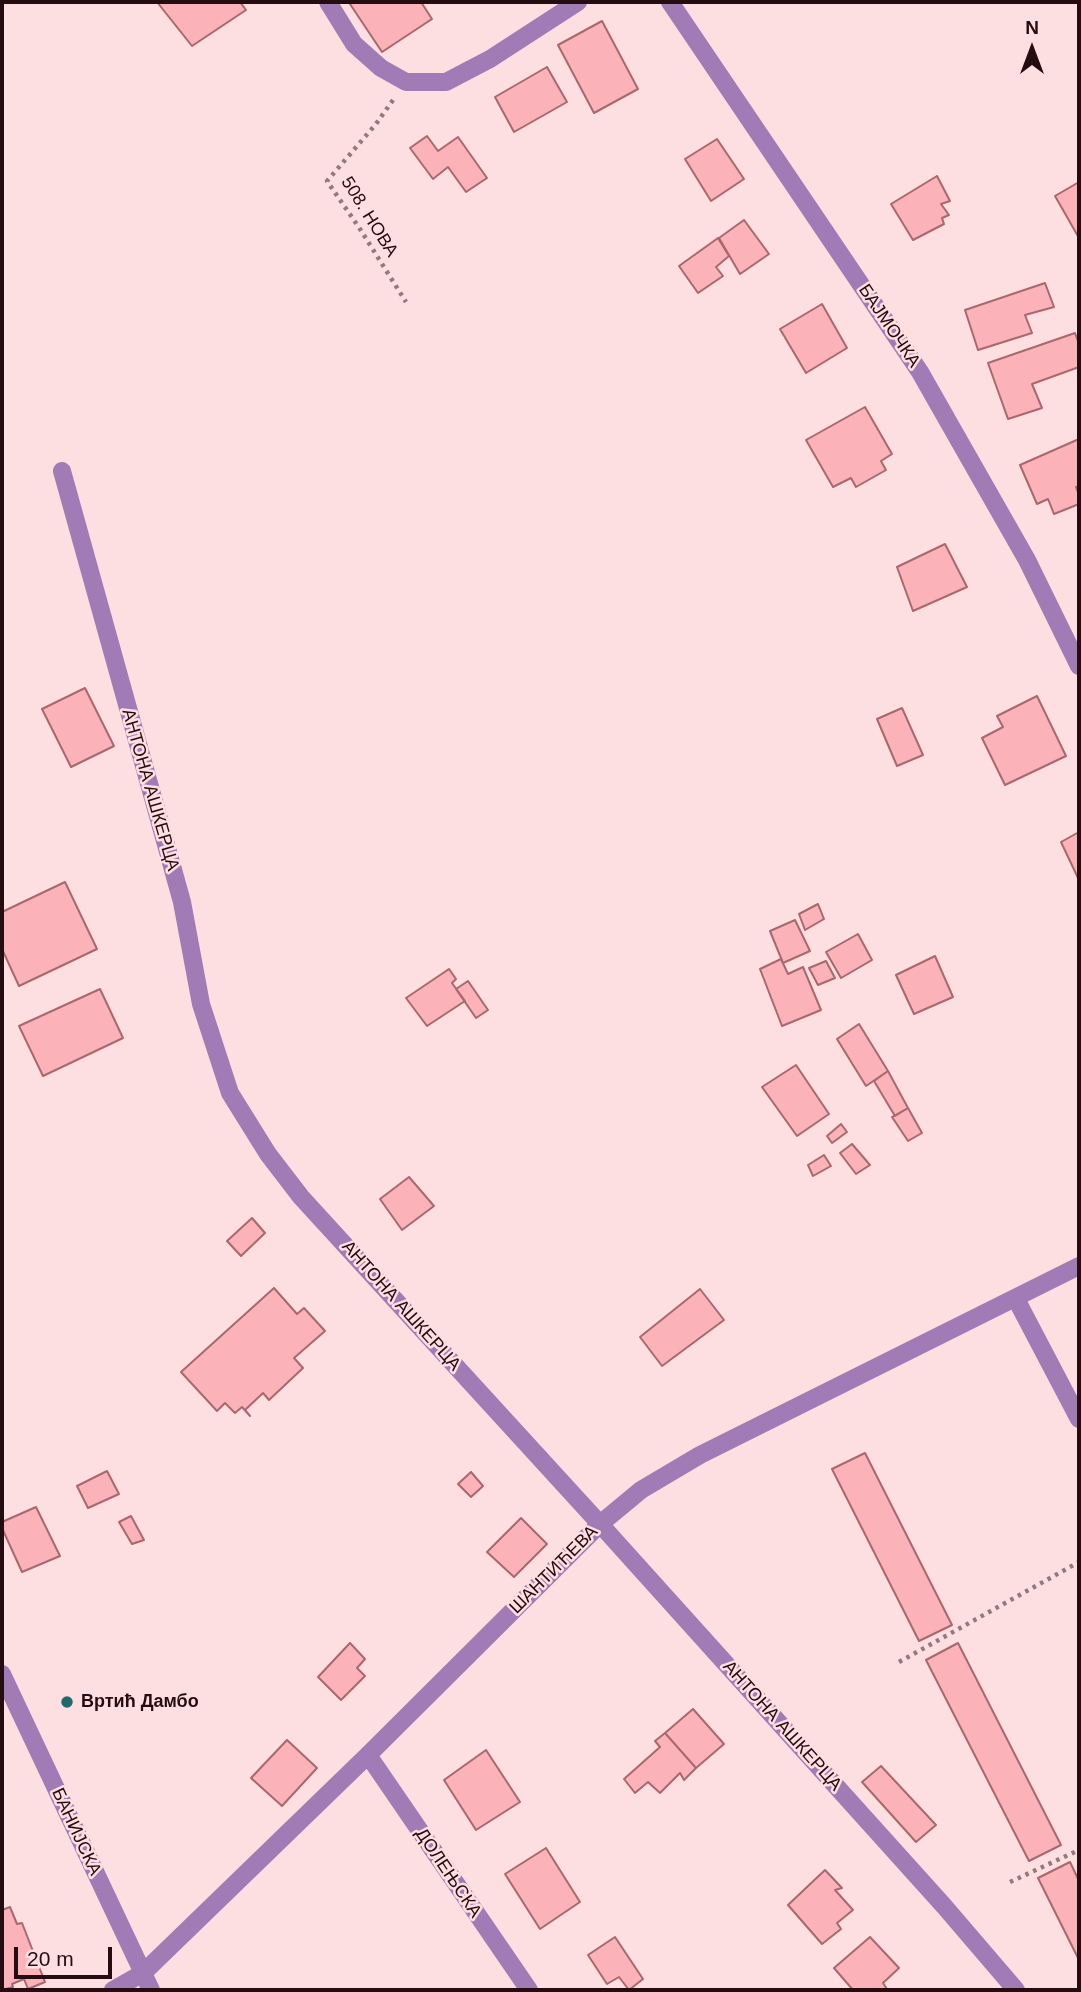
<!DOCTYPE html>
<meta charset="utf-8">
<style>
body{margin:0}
#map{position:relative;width:1081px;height:1992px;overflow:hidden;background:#fddfe1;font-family:Helvetica,sans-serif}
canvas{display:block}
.frame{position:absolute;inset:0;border:4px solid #250c10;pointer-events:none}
.north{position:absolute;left:997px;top:14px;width:70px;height:70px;-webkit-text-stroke:5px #fddfe1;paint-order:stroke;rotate:0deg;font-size:19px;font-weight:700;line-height:28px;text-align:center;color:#250c10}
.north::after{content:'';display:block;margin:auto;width:24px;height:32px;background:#250c10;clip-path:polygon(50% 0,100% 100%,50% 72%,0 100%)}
.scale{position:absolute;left:14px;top:1947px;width:98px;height:32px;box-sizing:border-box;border:4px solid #250c10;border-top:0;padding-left:9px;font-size:21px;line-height:24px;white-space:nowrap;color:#250c10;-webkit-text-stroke:5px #fddfe1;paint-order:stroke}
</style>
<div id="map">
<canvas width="1081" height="1992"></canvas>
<div class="frame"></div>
<div class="north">N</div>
<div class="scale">20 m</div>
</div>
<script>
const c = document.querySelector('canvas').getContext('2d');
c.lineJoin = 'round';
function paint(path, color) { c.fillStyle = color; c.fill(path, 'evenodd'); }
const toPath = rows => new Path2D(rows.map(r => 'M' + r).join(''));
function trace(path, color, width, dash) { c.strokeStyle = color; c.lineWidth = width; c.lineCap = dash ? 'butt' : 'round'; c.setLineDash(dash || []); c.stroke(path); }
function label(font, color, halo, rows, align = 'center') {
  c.font = font + ' Helvetica,sans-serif'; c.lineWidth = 5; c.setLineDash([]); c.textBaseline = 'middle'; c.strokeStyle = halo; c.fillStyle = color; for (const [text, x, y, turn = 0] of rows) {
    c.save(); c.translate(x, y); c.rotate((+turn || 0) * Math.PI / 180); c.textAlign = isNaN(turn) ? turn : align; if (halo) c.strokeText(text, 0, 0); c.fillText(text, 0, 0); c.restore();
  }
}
const building = toPath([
 [157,2,240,2,246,10,192,46,157,2],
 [353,2,421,2,432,19,382,52,350,4,353,2],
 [602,21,638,89,594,113,558,45,602,21],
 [547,67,567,102,514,132,495,97,547,67],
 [427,136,438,151,458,137,487,178,466,192,448,167,433,179,410,148,427,136],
 [717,139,744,179,711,201,685,159,717,139],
 [937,176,950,201,941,204,949,215,942,218,944,224,913,240,891,204,937,176],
 [1079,182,1079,238,1055,196,1079,182],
 [744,220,769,254,740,274,719,238,744,220],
 [718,238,729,256,716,267,723,276,698,293,679,266,718,238],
 [1045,283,1054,307,1025,315,1032,333,978,350,965,310,1045,283],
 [822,304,847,348,806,373,780,329,822,304],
 [1075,333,1079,344,1079,367,1032,384,1042,408,1008,419,988,363,1075,333],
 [865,407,892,454,881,461,886,470,856,487,851,478,833,487,806,440,865,407],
 [1079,439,1079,486,1076,487,1079,495,1079,504,1054,514,1048,499,1037,504,1020,465,1079,439],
 [945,544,967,587,913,611,897,567,945,544],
 [85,688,114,746,71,767,42,709,85,688],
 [1037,696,1066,756,1005,785,982,738,1003,727,997,716,1037,696],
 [902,708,923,755,897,766,877,719,902,708],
 [1079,832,1079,877,1078,878,1061,842,1079,832],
 [65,882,97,949,19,986,2,949,2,912,65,882],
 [818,904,824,919,805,930,799,914,818,904],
 [795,920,810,951,783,963,770,931,795,920],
 [858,934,872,960,841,978,826,952,858,934],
 [935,956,953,997,914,1014,896,975,935,956],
 [781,959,788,974,803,967,821,1010,782,1026,760,969,781,959],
 [826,961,835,978,818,985,809,968,826,961],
 [449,969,456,979,452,983,465,1001,427,1026,406,998,449,969],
 [468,981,488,1010,476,1018,456,989,468,981],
 [100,989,123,1038,43,1076,19,1026,100,989],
 [859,1024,888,1071,866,1086,837,1039,859,1024],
 [796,1065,829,1114,797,1136,762,1087,796,1065],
 [888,1071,908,1108,895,1116,874,1081,888,1071],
 [908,1108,922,1133,908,1141,892,1117,908,1108],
 [841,1124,847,1132,832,1143,827,1136,841,1124],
 [852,1144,870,1165,856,1174,840,1153,852,1144],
 [824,1155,831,1166,813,1176,808,1165,824,1155],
 [409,1177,434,1206,402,1230,380,1199,409,1177],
 [252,1218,265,1233,241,1256,227,1241,252,1218],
 [274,1288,297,1314,304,1308,325,1331,294,1358,303,1368,269,1400,263,1393,245,1410,250,1416,242,1407,235,1413,225,1403,217,1411,181,1372,274,1288],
 [700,1289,724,1320,662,1366,640,1337,700,1289],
 [865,1453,952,1625,919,1641,832,1469,865,1453],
 [107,1471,119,1494,88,1508,77,1486,107,1471],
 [471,1472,483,1486,471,1497,458,1484,471,1472],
 [36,1507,60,1556,22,1572,2,1528,2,1522,36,1507],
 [131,1516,144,1540,132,1544,119,1522,131,1516],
 [521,1518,547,1544,514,1577,487,1552,521,1518],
 [350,1643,365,1659,357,1668,365,1676,341,1700,318,1677,350,1643],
 [958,1643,1061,1845,1029,1861,926,1660,958,1643],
 [693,1709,724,1744,696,1768,665,1733,693,1709],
 [665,1733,696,1768,684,1780,680,1773,660,1793,648,1782,635,1793,624,1779,660,1747,655,1741,665,1733],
 [287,1740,317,1768,282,1806,251,1778,287,1740],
 [486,1750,520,1802,476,1830,444,1780,486,1750],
 [881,1766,936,1825,916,1842,862,1782,881,1766],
 [546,1848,580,1902,540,1929,505,1874,546,1848],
 [1070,1862,1079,1881,1079,1960,1038,1878,1070,1862],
 [825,1870,842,1888,835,1890,853,1910,837,1923,841,1929,822,1944,788,1905,825,1870],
 [10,1907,17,1924,22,1923,45,1982,28,1989,24,1979,12,1984,13,1987,2,1990,2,1910,10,1907],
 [615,1937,643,1979,629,1990,619,1977,607,1984,588,1955,615,1937],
 [870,1937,899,1968,883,1983,887,1989,886,1990,853,1990,834,1968,870,1937]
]);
paint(building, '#fbb3b9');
trace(building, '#a9676e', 2);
trace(toPath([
 [393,100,376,124,327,181,360,229,406,302],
 [899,1662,1079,1562],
 [1010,1882,1079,1850]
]), '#94797c', 4.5, [3.5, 5]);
trace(toPath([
 [328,2,354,44,381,68,406,82,446,82,490,59,578,2],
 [670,2,920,372,1027,560,1079,666],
 [62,471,182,902,201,1004,230,1093,268,1154,301,1197,600,1524,944,1906,1016,1990],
 [1016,1299,1079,1419],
 [2,1674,151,1990],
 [368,1755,529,1990],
 [113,1990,143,1973,368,1755,600,1524,641,1490,700,1455,1079,1266]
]), '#a07bb5', 18);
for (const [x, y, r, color] of [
 [67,1702,7,"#1f6b69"]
]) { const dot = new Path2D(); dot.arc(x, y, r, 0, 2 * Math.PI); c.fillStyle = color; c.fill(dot); trace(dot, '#fddfe1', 2.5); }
label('18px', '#250c10', '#fddfe1', [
 ["508. НОВА",369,217,58],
 ["БАЈМОЧКА",889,326,56],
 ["АНТОНА АШКЕРЦА",150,790,74],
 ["АНТОНА АШКЕРЦА",401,1306,48],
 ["ШАНТИЋЕВА",554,1570,-45],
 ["АНТОНА АШКЕРЦА",782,1726,48],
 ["БАНИЈСКА",76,1832,65],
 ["ДОЛЕЊСКА",448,1873,56]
]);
label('bold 18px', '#250c10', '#fddfe1', [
 ["Вртић Дамбо",81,1702]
], 'left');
</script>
